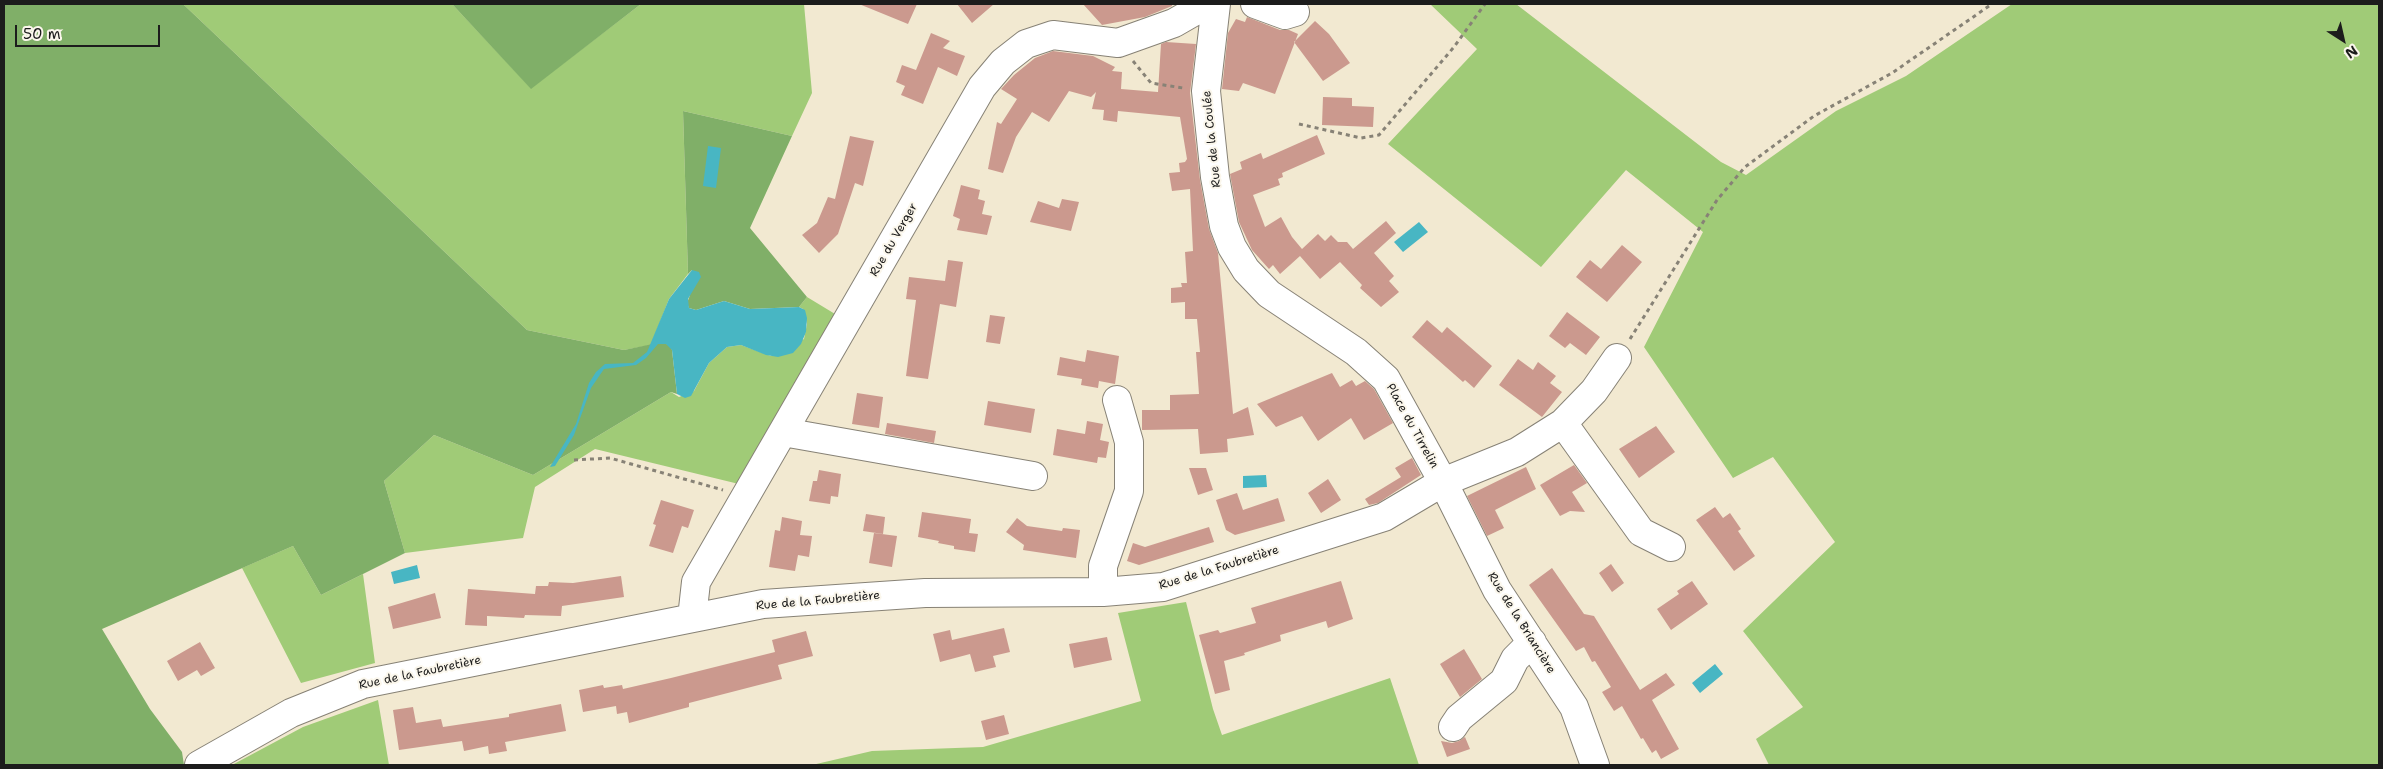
<!DOCTYPE html>
<meta charset="utf-8">
<style>
body{margin:0}
#map{position:relative;width:2383px;height:769px;overflow:hidden;background:#f2e9d1;font-family:"Shantell Sans",sans-serif}
canvas{display:block}
.frame{position:absolute;inset:0;border:5px solid #1c1c1c;pointer-events:none}
.north{position:absolute;left:2318px;top:15px;width:50px;height:50px;-webkit-text-stroke:4px #fbf7ec;paint-order:stroke;rotate:145deg;font-size:14px;font-weight:700;line-height:20px;text-align:center;color:#1c1c1c}
.north::after{content:'';display:block;margin:auto;width:18px;height:22px;background:#1c1c1c;clip-path:polygon(50% 0,100% 100%,50% 72%,0 100%)}
.scale{position:absolute;left:15px;top:25px;width:145px;height:22px;box-sizing:border-box;border:2px solid #1c1c1c;border-top:0;padding-left:6px;font-size:15px;line-height:18px;white-space:nowrap;color:#1c1c1c;-webkit-text-stroke:4px #fbf7ec;paint-order:stroke}
</style>
<div id="map">
<canvas width="2383" height="769"></canvas>
<div class="frame"></div>
<div class="north">N</div>
<div class="scale">50 m</div>
</div>
<script>
const c = document.querySelector('canvas').getContext('2d');
c.lineJoin = 'round';
function paint(path, color) { c.fillStyle = color; c.fill(path, 'evenodd'); }
const toPath = rows => new Path2D(rows.map(r => 'M' + r).join(''));
function trace(path, color, width, dash) { c.strokeStyle = color; c.lineWidth = width; c.lineCap = dash ? 'butt' : 'round'; c.setLineDash(dash || []); c.stroke(path); }
function label(font, color, halo, rows, align = 'center') {
  c.font = font + ' "Shantell Sans",sans-serif'; c.lineWidth = 4; c.setLineDash([]); c.textBaseline = 'middle'; c.strokeStyle = halo; c.fillStyle = color; for (const [text, x, y, turn = 0] of rows) {
    c.save(); c.translate(x, y); c.rotate((+turn || 0) * Math.PI / 180); c.textAlign = isNaN(turn) ? turn : align; if (halo) c.strokeText(text, 0, 0); c.fillText(text, 0, 0); c.restore();
  }
}
paint(toPath([
 [183,4,452,4,531,88,641,4,804,4,812,93,792,136,683,111,688,274,669,299,651,345,624,350,527,330],
 [1430,4,1516,4,1721,162,1746,175,1836,111,1906,76,2012,4,2379,4,2379,765,1769,765,1756,739,1803,707,1743,631,1835,542,1773,457,1733,478,1644,347,1703,232,1626,170,1541,267,1388,144,1477,49],
 [807,297,840,317,743,485,595,449,535,487,523,538,405,553,384,481,434,435,533,475,671,392,679,397,694,391,709,363,727,347,741,345,771,356,804,339,807,324,803,309,799,307],
 [293,546,321,595,363,574,375,663,301,683,242,568],
 [1186,602,1213,709,1222,735,1390,678,1419,765,812,765,872,751,983,747,1141,701,1118,613],
 [378,700,389,765,232,765,303,727]
]), '#a0cb77');
paint(toPath([
 [4,4,183,4,527,330,624,350,662,342,671,346,672,350,677,394,671,392,533,475,434,435,384,481,405,553,321,595,293,546,102,629,150,709,182,752,184,765,4,765],
 [452,4,641,4,531,89],
 [683,111,792,136,750,228,807,297,799,307,750,309,724,301,696,310,689,308,687,303,690,295,692,270,688,274]
]), '#80af68');
paint(toPath([
 [708,146,721,148,716,188,703,186],
 [1419,222,1428,232,1403,252,1394,242],
 [692,270,699,272,701,277,688,299,689,308,696,310,724,301,750,309,799,307,805,310,807,318,806,332,801,344,793,353,778,357,766,355,741,345,727,347,709,363,691,396,685,398,677,394,672,350,666,344,658,344,646,358,636,365,604,369,591,388,574,435,555,466,550,467,576,424,589,383,596,372,605,364,633,363,647,352,669,299],
 [1266,475,1267,487,1243,488,1243,476],
 [417,565,420,578,394,584,391,572],
 [1715,664,1723,674,1700,693,1692,683]
]), '#48b6c3');
paint(toPath([
 [859,4,917,4,908,24],
 [957,4,994,4,972,23],
 [1083,4,1172,4,1172,6,1145,17,1102,25],
 [1247,17,1280,30,1289,30,1298,34,1275,94,1243,83,1239,91,1222,89,1228,33,1236,19,1245,22],
 [1315,21,1329,34,1350,63,1323,81,1294,42],
 [931,33,950,41,943,48,965,56,957,76,938,67,923,104,901,95,905,86,896,82,902,65,916,70],
 [1166,42,1196,44,1190,93,1200,180,1209,229,1218,253,1233,414,1248,407,1254,435,1227,439,1228,452,1200,454,1198,429,1142,430,1142,410,1170,410,1170,395,1199,394,1196,352,1200,352,1197,319,1185,319,1185,302,1171,303,1171,288,1182,287,1181,283,1187,283,1185,252,1193,251,1190,189,1172,191,1169,173,1180,172,1179,163,1185,162,1187,159,1180,117,1118,111,1117,122,1103,120,1104,110,1092,109,1096,92,1091,97,1069,91,1049,122,1032,112,1016,137,1003,173,988,169,997,122,1001,124,1017,99,1001,89,1014,75,1035,58,1053,51,1093,56,1115,67,1112,71,1122,72,1121,89,1158,92,1161,44],
 [1323,97,1352,98,1352,106,1374,107,1373,127,1322,125],
 [1317,135,1325,154,1282,173,1283,177,1278,179,1280,185,1253,195,1265,227,1281,217,1292,237,1302,249,1318,234,1325,241,1331,235,1338,242,1347,242,1353,249,1386,221,1396,233,1374,253,1394,276,1389,281,1399,292,1381,307,1360,288,1362,285,1340,262,1320,279,1300,256,1280,274,1273,265,1269,269,1252,250,1239,222,1230,174,1242,169,1240,162,1261,153,1263,159],
 [850,136,874,141,863,186,855,183,838,234,819,253,802,235,817,223,828,197,835,199],
 [961,185,980,190,978,199,985,201,982,214,992,216,987,235,957,230,960,219,953,216],
 [1062,199,1079,202,1071,231,1030,222,1038,201,1059,208],
 [1622,245,1642,262,1607,302,1576,277,1590,260,1601,269],
 [948,260,963,262,956,307,940,304,928,379,906,376,916,300,906,299,909,277,945,281],
 [1567,312,1600,337,1586,355,1570,343,1565,348,1549,336],
 [990,315,1005,317,1000,344,986,342],
 [1427,320,1442,333,1447,327,1492,366,1474,388,1465,380,1463,382,1412,337],
 [1087,350,1119,356,1115,384,1099,381,1098,388,1081,385,1082,379,1057,375,1060,357,1085,362],
 [1518,359,1533,370,1538,362,1556,376,1550,383,1562,392,1542,417,1499,385],
 [1332,373,1340,387,1352,380,1356,386,1365,381,1374,389,1393,423,1364,440,1351,418,1318,441,1302,416,1276,427,1257,404],
 [857,393,883,397,879,428,852,424],
 [988,401,1035,409,1031,433,984,425],
 [1087,421,1103,424,1100,440,1109,442,1106,458,1098,457,1097,463,1053,455,1057,429,1085,434],
 [887,423,936,431,934,443,885,434],
 [1656,426,1675,452,1639,478,1619,449],
 [1412,458,1421,475,1378,503,1369,505,1365,499,1401,477,1395,468],
 [1574,465,1587,483,1572,492,1585,512,1570,511,1560,516,1540,485],
 [1526,467,1536,489,1495,510,1504,528,1487,536,1467,496],
 [1189,468,1206,468,1213,490,1198,495],
 [819,470,841,474,838,497,831,496,830,504,809,501,813,481,817,481],
 [1328,479,1341,500,1321,513,1308,493],
 [1237,493,1243,510,1278,498,1285,521,1235,535,1226,530,1216,500],
 [661,500,694,510,688,528,682,526,673,553,649,546,656,525,653,524],
 [1715,507,1723,518,1730,513,1741,529,1738,531,1755,556,1734,571,1696,520],
 [922,512,971,519,969,533,978,534,975,552,954,549,954,546,938,543,939,541,918,537],
 [866,514,885,517,883,534,863,531],
 [782,517,802,521,800,535,812,536,809,557,798,555,795,571,769,567,775,530,780,531],
 [1017,518,1027,526,1062,531,1063,528,1080,530,1076,558,1023,550,1024,545,1006,532],
 [1209,527,1214,542,1139,565,1127,561,1133,543,1145,547],
 [874,533,897,536,892,567,869,563],
 [1611,564,1624,583,1612,592,1599,573],
 [1552,568,1584,614,1594,616,1640,690,1666,673,1675,685,1652,700,1679,749,1661,759,1656,750,1652,753,1643,738,1641,739,1622,706,1614,711,1602,692,1611,687,1595,661,1592,662,1584,647,1576,651,1529,585],
 [621,576,624,597,562,606,561,616,525,615,524,618,487,616,487,626,465,625,468,589,535,594,536,586,548,586,549,582,573,583],
 [1341,581,1353,619,1328,628,1326,621,1280,635,1281,641,1244,653,1245,655,1224,661,1230,690,1215,694,1199,635,1218,630,1220,633,1256,623,1251,608],
 [1692,581,1708,604,1671,630,1657,609,1679,594,1677,591],
 [435,593,441,618,393,629,388,607],
 [1004,628,1010,652,993,656,996,667,975,672,970,654,940,662,933,634,950,630,952,640],
 [806,631,813,656,778,665,782,679,689,703,689,707,629,723,627,712,617,714,616,706,583,712,579,690,603,685,604,688,622,685,623,689,671,678,775,652,772,640],
 [1107,637,1112,660,1074,668,1069,644],
 [200,642,215,668,201,676,197,670,178,681,167,661],
 [1464,649,1482,679,1460,697,1440,664],
 [561,704,566,731,505,742,507,751,489,754,488,746,464,751,462,741,399,750,393,710,413,707,416,723,441,719,443,727,509,717,509,714],
 [1004,715,1009,734,986,740,981,721],
 [1465,737,1470,749,1447,757,1441,741,1452,743,1459,741]
]), '#cb998e');
const minor = toPath([
 [1216,4,1206,91,1215,177,1224,226,1232,247,1246,270,1269,294,1356,352,1386,379,1443,482,1497,590,1574,707,1595,765],
 [1255,4,1285,15,1295,12],
 [1563,423,1641,532,1671,547],
 [783,432,1033,476],
 [1103,592,1103,566,1129,491,1129,442,1117,400],
 [692,618,696,582,982,87,1003,62,1026,44,1053,35,1118,43,1174,23,1207,4],
 [1453,727,1459,718,1504,681,1515,659,1532,642],
 [199,765,291,713,363,684,763,604,925,593,1103,592,1163,587,1384,517,1443,482,1517,452,1563,423,1594,391,1617,358]
]);
trace(minor, '#878276', 30);
trace(toPath([
 [1133,61,1151,83,1183,88],
 [1299,124,1361,138,1379,135,1454,47,1485,4],
 [1630,339,1717,200,1745,167,1814,116,1892,73,1992,4],
 [574,460,610,458,723,490]
]), '#878276', 3, [4, 4]);
trace(minor, '#fff', 28);
label('12px', '#1c1c1c', '#fbf7ec', [
 ["Rue de la Coulée",1212,139,-96],
 ["Rue du Verger",894,240,-60],
 ["Place du Tirrelin",1412,426,61],
 ["Rue de la Faubretière",1219,568,-17],
 ["Rue de la Faubretière",818,601,-5],
 ["Rue de la Briancière",1521,623,58],
 ["Rue de la Faubretière",420,673,-12]
]);
</script>
